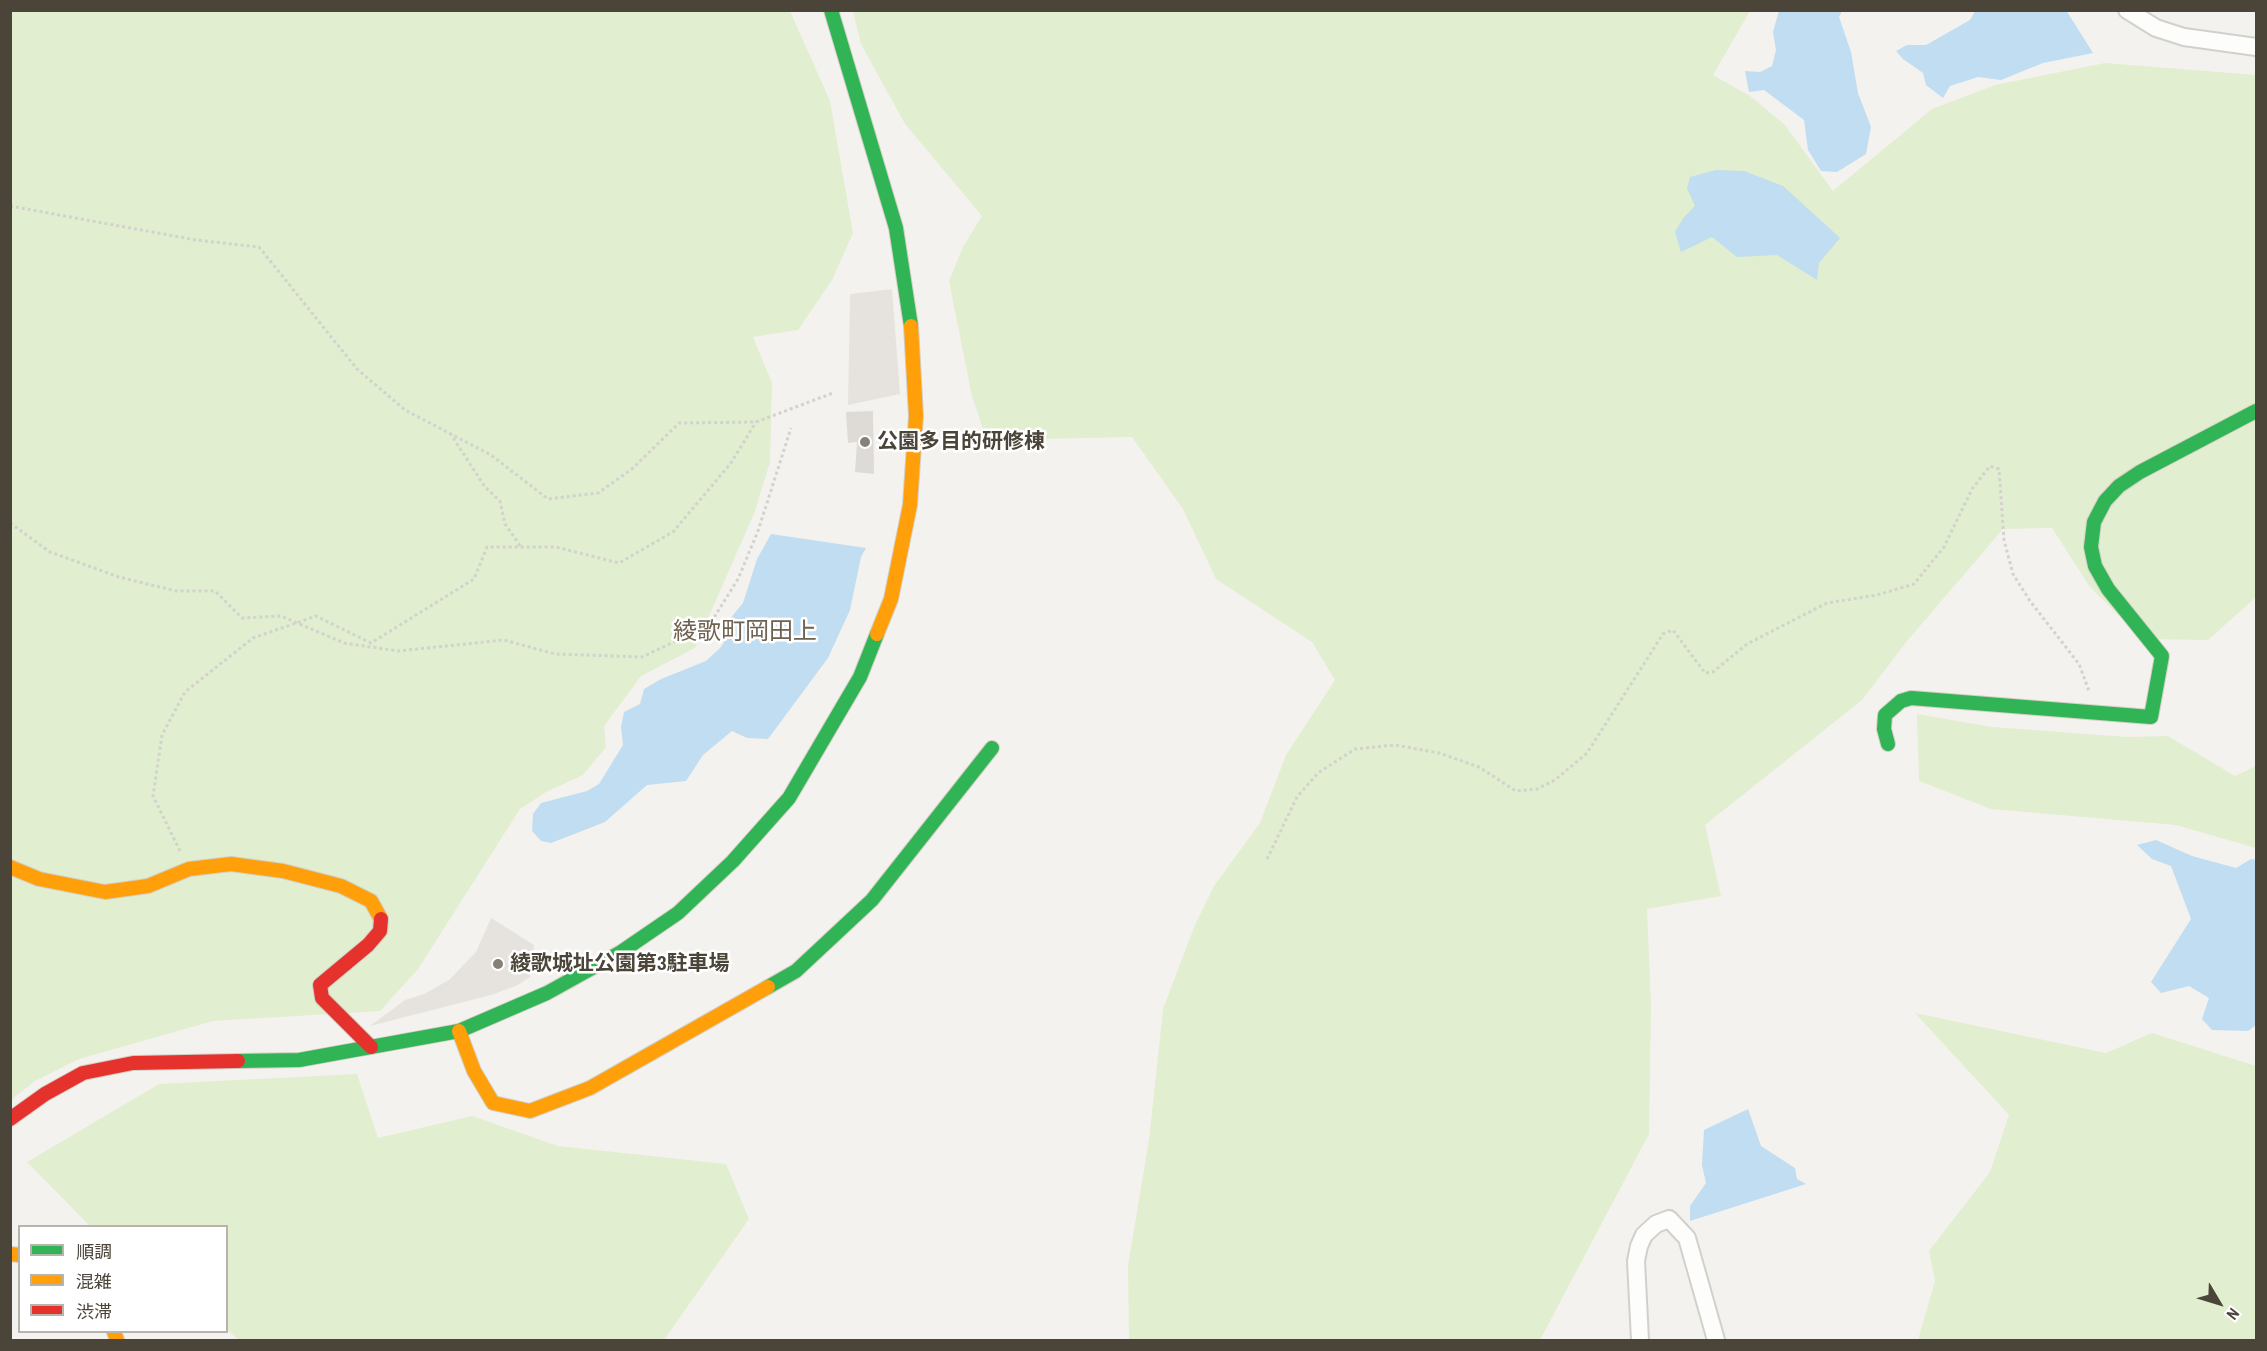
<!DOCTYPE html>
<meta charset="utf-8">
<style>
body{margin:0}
#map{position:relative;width:2267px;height:1351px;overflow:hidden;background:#f4f2ee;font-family:"Archivo Narrow","Noto Sans JP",sans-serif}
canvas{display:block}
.frame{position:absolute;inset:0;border:12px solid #4b4439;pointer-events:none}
.legend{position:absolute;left:18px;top:1225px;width:210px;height:108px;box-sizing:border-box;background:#fff;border:2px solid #b7b4b0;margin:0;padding:8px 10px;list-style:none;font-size:18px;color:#4b4439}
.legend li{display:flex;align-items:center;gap:12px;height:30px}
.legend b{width:30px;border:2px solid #b7b4b0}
.north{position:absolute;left:2189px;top:1273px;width:60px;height:60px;-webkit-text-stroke:4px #fff;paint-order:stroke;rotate:128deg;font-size:16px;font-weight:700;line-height:24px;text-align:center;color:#4b4439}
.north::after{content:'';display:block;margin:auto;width:21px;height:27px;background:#4b4439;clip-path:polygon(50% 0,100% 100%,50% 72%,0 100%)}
</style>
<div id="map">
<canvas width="2267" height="1351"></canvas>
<div class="frame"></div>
<ul class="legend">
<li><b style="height:8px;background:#30b455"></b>順調</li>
<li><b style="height:8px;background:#ff9f0a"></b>混雑</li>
<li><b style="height:8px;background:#e5322d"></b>渋滞</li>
</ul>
<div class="north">N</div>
</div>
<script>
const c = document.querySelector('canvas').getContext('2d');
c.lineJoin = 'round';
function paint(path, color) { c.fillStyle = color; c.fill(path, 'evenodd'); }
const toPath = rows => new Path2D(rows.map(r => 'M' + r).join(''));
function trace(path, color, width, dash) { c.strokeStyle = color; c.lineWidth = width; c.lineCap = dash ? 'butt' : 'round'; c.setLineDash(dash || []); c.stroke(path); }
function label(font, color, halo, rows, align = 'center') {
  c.font = font + ' "Archivo Narrow","Noto Sans JP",sans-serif'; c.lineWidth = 5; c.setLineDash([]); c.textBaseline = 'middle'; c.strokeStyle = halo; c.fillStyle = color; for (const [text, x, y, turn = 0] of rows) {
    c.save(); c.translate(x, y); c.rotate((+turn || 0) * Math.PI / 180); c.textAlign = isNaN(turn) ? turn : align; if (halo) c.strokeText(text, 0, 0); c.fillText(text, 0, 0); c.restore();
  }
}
paint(toPath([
 [11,11,790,11,830,101,853,233,832,280,798,330,753,337,772,383,770,462,755,511,695,648,641,676,604,726,606,747,583,775,546,792,520,809,418,969,380,1011,213,1021,79,1059,35,1081,11,1100],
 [853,11,1750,11,1713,75,1750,96,1784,124,1833,191,1932,109,1995,85,2105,63,2256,75,2256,597,2208,640,2142,639,2090,587,2052,528,2003,529,1907,641,1862,700,1705,825,1721,896,1647,909,1651,1007,1649,1134,1540,1340,1129,1340,1128,1266,1149,1140,1163,1009,1195,925,1214,886,1260,823,1286,755,1335,680,1312,642,1216,579,1183,509,1132,437,987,440,972,396,949,281,963,247,982,216,905,124,861,44],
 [1917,714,1992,727,2128,737,2168,736,2235,776,2256,766,2256,848,2176,825,1991,809,1919,781],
 [1915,1013,2106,1053,2152,1033,2256,1066,2256,1340,1918,1340,1935,1281,1929,1251,1990,1172,2009,1115],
 [357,1074,378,1138,472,1116,558,1146,726,1164,749,1219,664,1340,239,1340,227,1330,226,1226,90,1226,27,1162,159,1084]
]), '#e1eecf');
paint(toPath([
 [892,289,900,394,848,405,850,294],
 [491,918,534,945,530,977,518,985,491,995,370,1026,405,1000,424,994,449,980,476,952]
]), '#e6e3df');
paint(toPath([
 [2066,10,2093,53,2043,63,2001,80,1978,77,1950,86,1943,98,1926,85,1923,73,1903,59,1896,51,1907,45,1926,45,1970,20,1975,11],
 [1779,11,1842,11,1839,17,1851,52,1858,93,1871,127,1866,154,1837,172,1821,171,1808,150,1804,120,1764,90,1749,92,1745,71,1760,72,1772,66,1776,50,1773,32],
 [1716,170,1744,171,1783,186,1840,238,1819,263,1817,280,1777,255,1737,257,1712,237,1681,252,1675,232,1684,217,1695,206,1687,188,1690,177],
 [771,534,866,548,861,557,850,610,828,658,768,739,747,738,732,731,703,755,686,781,647,785,605,822,551,843,541,841,532,831,533,814,541,803,587,791,599,784,623,745,621,727,624,712,640,704,644,689,661,679,706,661,720,648,729,635,728,621,743,603,757,559],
 [2156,840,2192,856,2236,868,2251,859,2256,860,2256,1025,2248,1031,2212,1030,2202,1019,2209,998,2189,986,2161,993,2151,982,2191,919,2171,866,2152,859,2137,845],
 [1748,1109,1761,1146,1795,1168,1797,1179,1806,1184,1690,1221,1690,1206,1706,1183,1702,1165,1704,1130]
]), '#c0ddf1');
paint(toPath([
 [873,411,874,474,855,472,857,442,848,443,846,412]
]), '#dedbd6');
const street = toPath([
 [2127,10,2156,28,2184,37,2256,47],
 [1640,1340,1636,1261,1639,1246,1644,1235,1656,1224,1669,1219,1687,1238,1716,1340]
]);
const fast = toPath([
 [831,10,896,228,911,326],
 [1888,744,1884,729,1885,715,1901,701,1911,698,2151,717,2162,656,2108,589,2095,566,2091,547,2094,522,2105,501,2119,486,2140,472,2256,411],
 [768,987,796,971,872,900,992,748],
 [238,1061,299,1060,459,1031,547,993,621,952,678,913,733,861,789,798,860,677,877,634]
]);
const slow = toPath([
 [877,634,891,599,910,505,916,416,911,326],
 [10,867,39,879,105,892,148,886,189,869,231,864,283,871,341,886,371,901,381,919],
 [459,1031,474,1071,493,1103,530,1111,590,1088,768,987],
 [10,1254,20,1255],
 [114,1332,117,1340]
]);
const jam = toPath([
 [371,1047,322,998,320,985,368,945,380,931,381,919],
 [10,1119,45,1094,83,1073,133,1063,238,1061]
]);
trace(street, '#d2d0cb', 20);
trace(fast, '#d3cfc5', 16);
trace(slow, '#d3cfc5', 16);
trace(jam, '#d3cfc5', 16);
trace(toPath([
 [10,206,196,240,259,247,357,369,405,410,491,455,548,499,598,493,632,469,679,423,756,422,833,393],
 [450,433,485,487,500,501,505,524,521,547],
 [10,523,50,552,119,577,176,591,215,591,242,618,281,616,344,643,398,651,504,640,555,654,642,657,678,640,715,616,738,579,758,531,791,428],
 [180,851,153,796,162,735,185,692,253,638,316,616,371,643,474,579,487,547,556,547,619,563,673,532,731,463,756,422],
 [1267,859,1297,797,1318,773,1355,749,1395,745,1439,753,1479,767,1516,791,1537,789,1555,780,1587,753,1663,634,1673,630,1705,673,1713,672,1747,644,1827,603,1877,595,1914,584,1944,547,1972,489,1990,466,1999,469,2004,540,2013,574,2030,601,2079,664,2089,691]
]), '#d3d2cc', 3, [3, 3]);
trace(street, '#fdfdfc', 16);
trace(fast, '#30b455', 14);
trace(slow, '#ff9f0a', 14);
trace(jam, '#e5322d', 14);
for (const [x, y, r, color] of [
 [865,442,6,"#868178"],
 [498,964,6,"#868178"]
]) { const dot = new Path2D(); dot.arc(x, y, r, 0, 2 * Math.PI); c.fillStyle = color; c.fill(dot); trace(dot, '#fff', 2); }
label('bold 21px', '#4b4439', '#fff', [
 ["公園多目的研修棟",877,442],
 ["綾歌城址公園第3駐車場",510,964]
], 'left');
label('24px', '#6e6250', '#fff', [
 ["綾歌町岡田上",745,633]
]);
</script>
